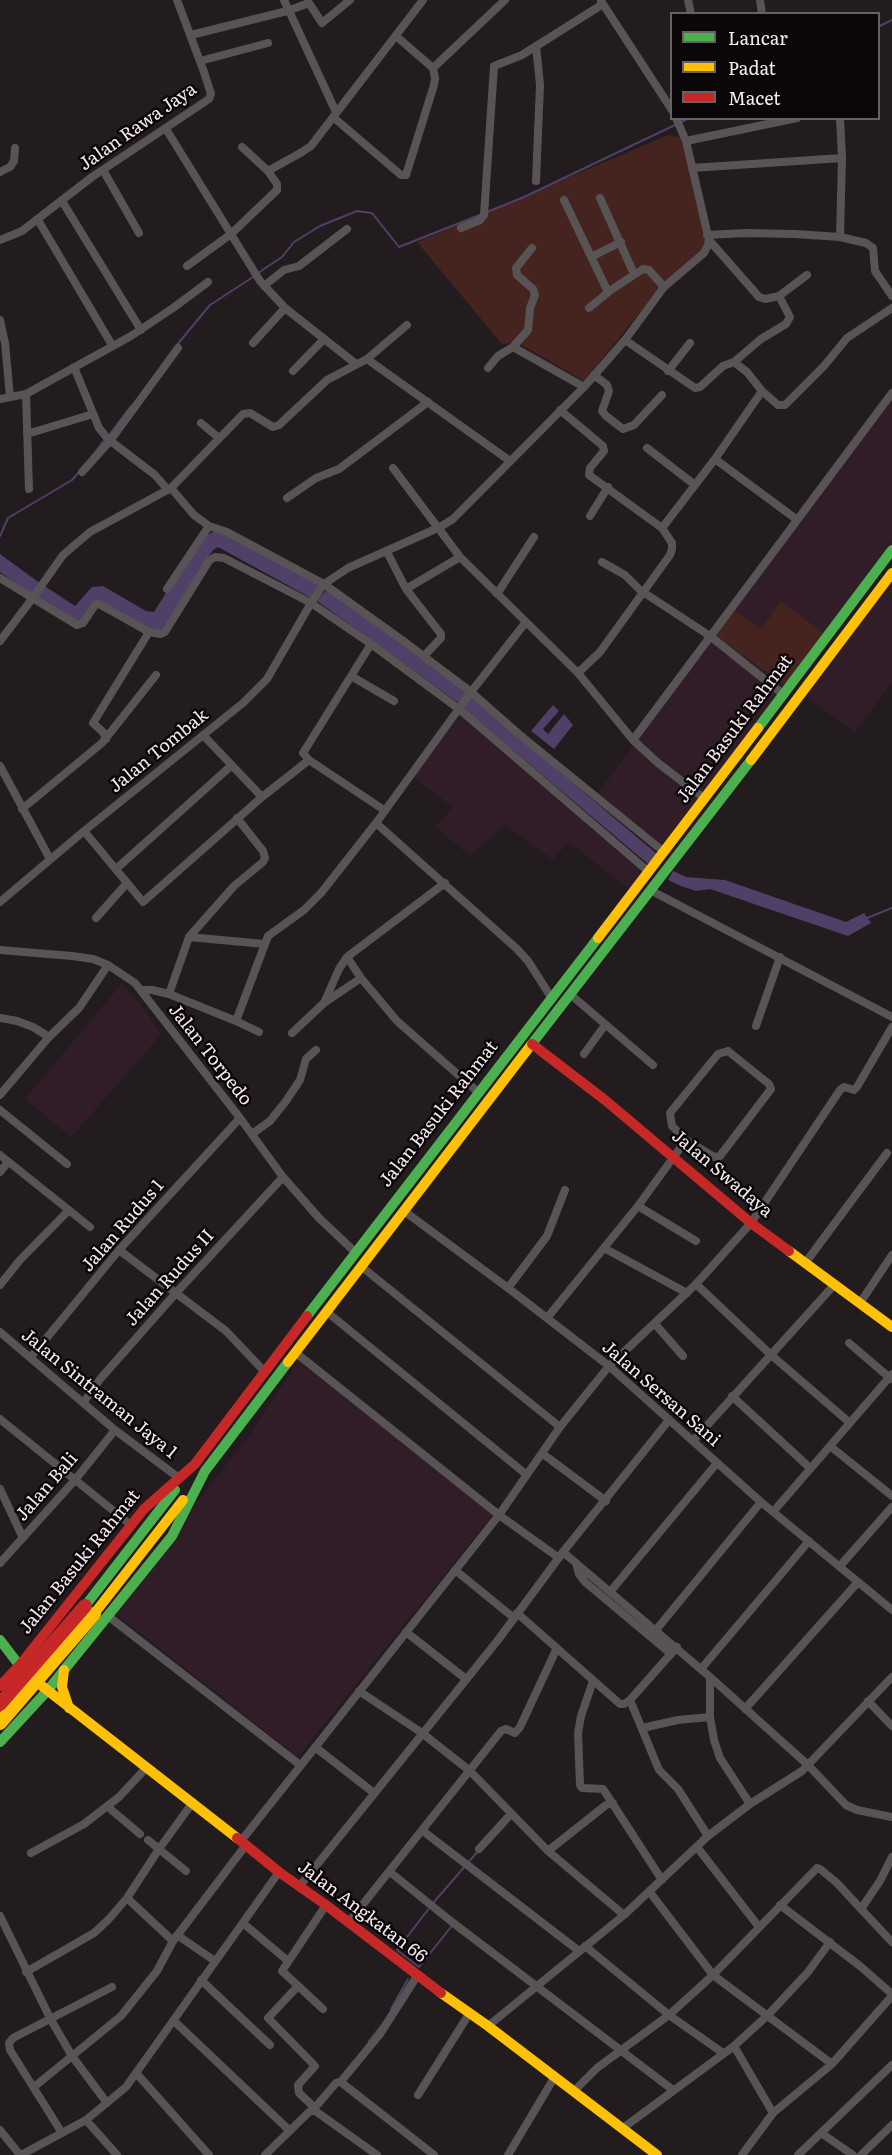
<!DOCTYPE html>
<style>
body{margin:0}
#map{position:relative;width:892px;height:2155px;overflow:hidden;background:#221c1f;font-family:Literata,serif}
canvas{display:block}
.legend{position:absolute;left:670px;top:12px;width:210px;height:108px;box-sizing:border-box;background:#0b0608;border:2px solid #686164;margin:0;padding:8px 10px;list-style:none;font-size:18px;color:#f4e9ee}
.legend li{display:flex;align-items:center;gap:12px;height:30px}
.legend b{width:30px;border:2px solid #686164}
</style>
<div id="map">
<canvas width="892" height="2155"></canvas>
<ul class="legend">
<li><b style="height:8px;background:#4caf50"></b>Lancar</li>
<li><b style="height:8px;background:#ffc107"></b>Padat</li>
<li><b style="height:8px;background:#c62828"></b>Macet</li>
</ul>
</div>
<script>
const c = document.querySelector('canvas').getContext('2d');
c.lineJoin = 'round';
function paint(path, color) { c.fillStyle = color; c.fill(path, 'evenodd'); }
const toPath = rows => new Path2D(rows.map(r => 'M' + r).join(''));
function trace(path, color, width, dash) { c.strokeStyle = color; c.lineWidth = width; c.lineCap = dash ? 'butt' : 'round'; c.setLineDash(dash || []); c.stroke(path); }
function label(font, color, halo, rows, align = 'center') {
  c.font = font + ' Literata,serif'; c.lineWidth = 5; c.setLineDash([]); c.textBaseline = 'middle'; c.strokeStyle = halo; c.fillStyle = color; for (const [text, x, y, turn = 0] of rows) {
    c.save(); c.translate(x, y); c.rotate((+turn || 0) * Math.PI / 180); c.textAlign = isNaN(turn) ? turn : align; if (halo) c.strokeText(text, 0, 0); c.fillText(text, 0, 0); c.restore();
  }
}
paint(toPath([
 [892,396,892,542,663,848,598,793],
 [892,579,892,682,855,732,806,697],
 [460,715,646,871,631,890,568,842,553,860,505,825,470,856,435,827,453,807,413,777],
 [122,983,144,1009,161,1035,71,1137,25,1099],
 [298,1361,493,1514,298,1757,112,1611,251,1433]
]), '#301d27');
paint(toPath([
 [668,135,684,138,707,248,664,283,584,381,518,343,502,344,417,242],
 [781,601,823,633,784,685,714,634,733,609,761,629]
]), '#45231e');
paint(toPath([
 [216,530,222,531,321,586,311,598,218,547,213,550,163,628,158,631,153,631,101,602,80,622,77,622,35,598,43,585,75,606,92,587,103,586,146,611,154,612,193,550,204,537],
 [0,554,41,584,33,596,0,572],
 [327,589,467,693,460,704,317,601],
 [471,697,657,854,648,864,463,708],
 [553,705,559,711,543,729,548,734,564,714,573,725,554,749,531,731],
 [673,871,686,877,725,880,846,922,864,913,871,923,848,936,710,889,696,891,681,886,668,880]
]), '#503f67');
trace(toPath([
 [878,27,892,20],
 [681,122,689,118],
 [487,212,524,197,675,125],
 [258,273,282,257,294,242,320,226,357,211,372,213,399,247,482,214],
 [176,346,210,305,253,277],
 [109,435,131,406],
 [92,456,105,439],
 [0,536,8,518,72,480,79,472],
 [867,918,892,908],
 [434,1902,479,1850],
 [430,1907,397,1950,419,1967,451,1927],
 [391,2009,408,1979],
 [369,2041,384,2022]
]), '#503f67', 2);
trace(toPath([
 [284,0,336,112],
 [688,0,691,14],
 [760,0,762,14],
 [601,1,672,110],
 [191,35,287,11,309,3,322,23,350,0],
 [396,36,433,68],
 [200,61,268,43],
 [333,117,401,175,406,175,434,85,435,78,433,68,505,0],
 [166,129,260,281,285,308,356,364],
 [686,141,797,118],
 [692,168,842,158],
 [103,170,139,233],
 [268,171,302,152,311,146,423,0],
 [0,172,10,167,14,161,15,148],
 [536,181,540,85,536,46],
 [600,198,634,274],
 [564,200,608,292],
 [62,201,141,330],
 [38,220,112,345],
 [461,228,480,220,484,215,494,66,522,55,603,4],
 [707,235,745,233,795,234,840,237,866,243,873,248,875,271,892,296],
 [840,237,842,158,840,118],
 [0,240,22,231,92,177,209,99,211,94,204,72,177,0],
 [709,240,759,297,765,299,779,296,790,317,786,324,761,339,734,362],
 [591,257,621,242],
 [187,266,231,234,277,190,277,184,268,171,242,147],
 [264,286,284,270,299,266,347,229],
 [779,296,807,275],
 [589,308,611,290,643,269,649,270,664,287],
 [0,320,5,343,10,397],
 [253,343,285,308],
 [513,347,528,330,530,308,535,295,533,289,517,275,516,268,532,248],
 [367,359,510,461],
 [74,367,99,428,108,439,155,475,168,490],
 [488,368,498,356,513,347,584,387],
 [293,371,324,339],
 [668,371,690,343],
 [594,375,607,385,609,391,602,411,606,416,623,429,634,425,662,395],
 [762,391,778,405,785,405,824,366,847,338,892,308],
 [26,394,29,489],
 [0,399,26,394,131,336,173,308,208,282],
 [560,410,603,446,604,451,590,468,589,475,662,528],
 [201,423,219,438],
 [27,434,93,414],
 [647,448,695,485],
 [715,459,796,519],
 [393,468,460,557,578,673,633,740,658,763,705,799],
 [82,472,110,441,178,348],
 [171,488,194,515,209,526,227,532,324,584,402,640,471,692,520,735,664,852],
 [287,498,316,478,339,469,428,402],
 [590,516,608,487],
 [387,552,406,589,441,634,441,638,424,656],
 [602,562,625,575,640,590,710,636,784,695],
 [0,578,77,625,83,623,95,605,99,604,149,632,161,634,165,632,209,561,215,557,224,558,311,603,371,644,459,709,649,872],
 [167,589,209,526],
 [406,589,460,557],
 [497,594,534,537],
 [0,641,32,599,63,555,90,532,171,488,243,414,250,413,273,427,279,425,327,380,367,359,407,325],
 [578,673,600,652,670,555,672,549,672,543,662,528,715,459,762,391,747,372,734,362,723,366,700,387,695,388,625,340],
 [351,676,394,701],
 [106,739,103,732,93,723,149,632],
 [633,740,892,393],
 [309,760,384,810],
 [0,766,50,859],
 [262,797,309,760,303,753,371,644],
 [22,809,102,743,156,675],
 [376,823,517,949,528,961,551,997],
 [84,831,143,902,262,797,203,735],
 [116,869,232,765],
 [650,890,892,1017],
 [0,902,84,831,243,703,267,679,311,603,324,584,348,568,440,527,453,519,584,387,625,340,664,287,704,253,708,245,709,240,686,141,676,118],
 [96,918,127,883],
 [189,937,264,944],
 [0,950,72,956,93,959,108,965,135,983,240,1118,283,1177,319,1218,355,1252],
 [347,957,361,978,397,1021,479,1093],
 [142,990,152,990,169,994,236,1021],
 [169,994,189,937,234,886,263,862,265,858,263,851,237,818],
 [571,995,653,1065],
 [324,1003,339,969,347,957,445,883],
 [0,1018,17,1021,33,1027,49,1037],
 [756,1026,780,957],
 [259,1032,236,1021,268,936,304,910,321,893,376,823,471,692,526,622],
 [292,1033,324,1003,361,978],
 [728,1051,769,1084,771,1089,720,1156,714,1157,686,1140,672,1126,670,1113,718,1054,728,1051],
 [584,1054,605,1025],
 [0,1095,49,1037,79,1008,108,965],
 [0,1110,67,1164],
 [252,1134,270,1121,286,1101,300,1080,306,1059,316,1050],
 [0,1155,90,1227],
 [0,1172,8,1162],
 [638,1206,696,1241],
 [404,1211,508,1288,609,1366,761,1502,892,1610],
 [604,1248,687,1293],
 [119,1250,226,1331,264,1371],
 [806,1262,887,1153],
 [362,1267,560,1427],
 [696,1284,770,1354,850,1423],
 [0,1285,20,1260,69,1210],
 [508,1288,547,1236,565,1190],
 [860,1303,892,1255],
 [327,1312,527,1475],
 [547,1318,638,1206,686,1140],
 [655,1324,683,1356],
 [0,1332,115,1430,179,1478],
 [849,1343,891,1379],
 [296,1353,499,1515,559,1558],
 [31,1357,119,1250,240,1118],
 [732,1396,810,1468],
 [83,1403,101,1378,176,1293,283,1177],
 [0,1419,131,1525],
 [693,1441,835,1284],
 [830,1446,892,1496],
 [543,1454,606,1501],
 [0,1489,23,1538],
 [773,1512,892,1374],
 [563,1552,710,1677,808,1765,846,1805,857,1810,892,1817],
 [0,1563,75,1480,115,1430],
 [576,1563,579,1574,585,1582,671,1654],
 [840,1566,892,1507],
 [455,1570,514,1618],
 [610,1592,717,1463],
 [517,1613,620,1704,624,1704,630,1700,677,1647],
 [108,1616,300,1765],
 [656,1630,761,1502],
 [406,1632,466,1679],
 [701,1669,809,1541],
 [710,1677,710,1717,714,1740,720,1758,750,1804],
 [593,1681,581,1716,578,1733,580,1785,582,1788,603,1789,662,1880],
 [359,1691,422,1733,470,1771,548,1851,624,1915],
 [630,1700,659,1770,678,1789,708,1836],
 [868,1701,892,1726],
 [745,1709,858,1582],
 [642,1728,678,1720,710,1717],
 [315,1747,374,1793],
 [108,1807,140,1834],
 [423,1831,579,1951],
 [241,1841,499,1515,560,1427,609,1366,696,1284,751,1223,840,1090,844,1087,854,1090,857,1087,892,1027],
 [697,1847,759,1927],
 [479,1849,511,1814],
 [548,1851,606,1805,613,1803],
 [31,1853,84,1824,119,1797,147,1767],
 [892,1857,880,1881,861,1909,892,1942],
 [186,1871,159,1849,193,1802],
 [390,1872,452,1922,673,2090],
 [299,1887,498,1640,563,1552,669,1420],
 [649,1891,713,1975,832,2064],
 [127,1898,173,1941],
 [780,1905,860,1966,892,1994],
 [0,1916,51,2020,72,2056,107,2103],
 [348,1923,501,1731,506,1729,515,1733,520,1727,557,1648],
 [244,1924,288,1961],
 [177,1935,215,1961],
 [585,1946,669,2015,723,2053],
 [26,1972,94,1933,108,1920,127,1898,159,1849,148,1840],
 [417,1976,380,2034,343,2079,342,2083,434,2155],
 [201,1980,270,2045],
 [298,1986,268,2018,315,2066,298,2085,299,2093,315,2108],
 [323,2009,282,1971,326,1905],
 [174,2021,290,2131],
 [488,2026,624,1915,708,1836,750,1804,802,1771,892,1677],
 [734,2046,773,2113],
 [137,2074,209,2155],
 [34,2087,121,2016,157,1971,173,1941,246,1845],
 [573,2092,597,2068,669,2015,713,1975,817,1868,820,1869,837,1883,861,1909],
 [418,2095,469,2014],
 [312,2111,336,2083,342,2081],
 [86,2120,117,2155],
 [623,2128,734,2046,768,2015,808,1972,830,1942],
 [0,2130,20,2155],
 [62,2133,10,2050,9,2043,13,2038,112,1987],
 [821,2133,853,2155],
 [21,2155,86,2120,126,2087,279,1872],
 [265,2155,309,2112,314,2110,377,2155],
 [508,2155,554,2078],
 [742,2155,773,2113,832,2064,892,1996],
 [798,2155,892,2065],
 [861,2155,892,2125]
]), '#585455', 8);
trace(toPath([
 [758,728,892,550],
 [531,1045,751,760],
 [307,1316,598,938],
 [85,1606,175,1490],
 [0,1640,23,1670],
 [0,1742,48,1690,172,1536,205,1471,288,1362]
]), '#4caf50', 10);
trace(toPath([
 [751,760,892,573],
 [598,938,758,728],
 [789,1251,892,1327],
 [288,1362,531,1045],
 [94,1614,183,1500],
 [64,1670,62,1687,69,1708],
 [42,1686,237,1838],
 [441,1993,488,2026,657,2155]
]), '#ffc107', 10);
trace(toPath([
 [532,1044,605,1100,751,1223,789,1251],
 [0,1686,19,1666,144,1509,195,1464,307,1316],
 [237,1838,279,1872,326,1905,441,1993]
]), '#c62828', 10);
trace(toPath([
 [0,1723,94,1614]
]), '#ffc107', 14);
trace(toPath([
 [0,1704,85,1606]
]), '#c62828', 14);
label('18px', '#f4e9ee', '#0b0608', [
 ["Jalan Rawa Jaya",138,127,-35],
 ["Jalan Basuki Rahmat",735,729,-53],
 ["Jalan Tombak",159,751,-39],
 ["Jalan Torpedo",210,1055,52],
 ["Jalan Basuki Rahmat",439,1114,-52],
 ["Jalan Swadaya",722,1174,40],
 ["Jalan Rudus 1",123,1226,-49],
 ["Jalan Rudus II",170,1278,-48],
 ["Jalan Sintraman Jaya 1",99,1394,39],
 ["Jalan Sersan Sani",661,1394,41],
 ["Jalan Bali",47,1487,-49],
 ["Jalan Basuki Rahmat",80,1562,-51],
 ["Jalan Angkatan 66",362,1912,37]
]);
</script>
